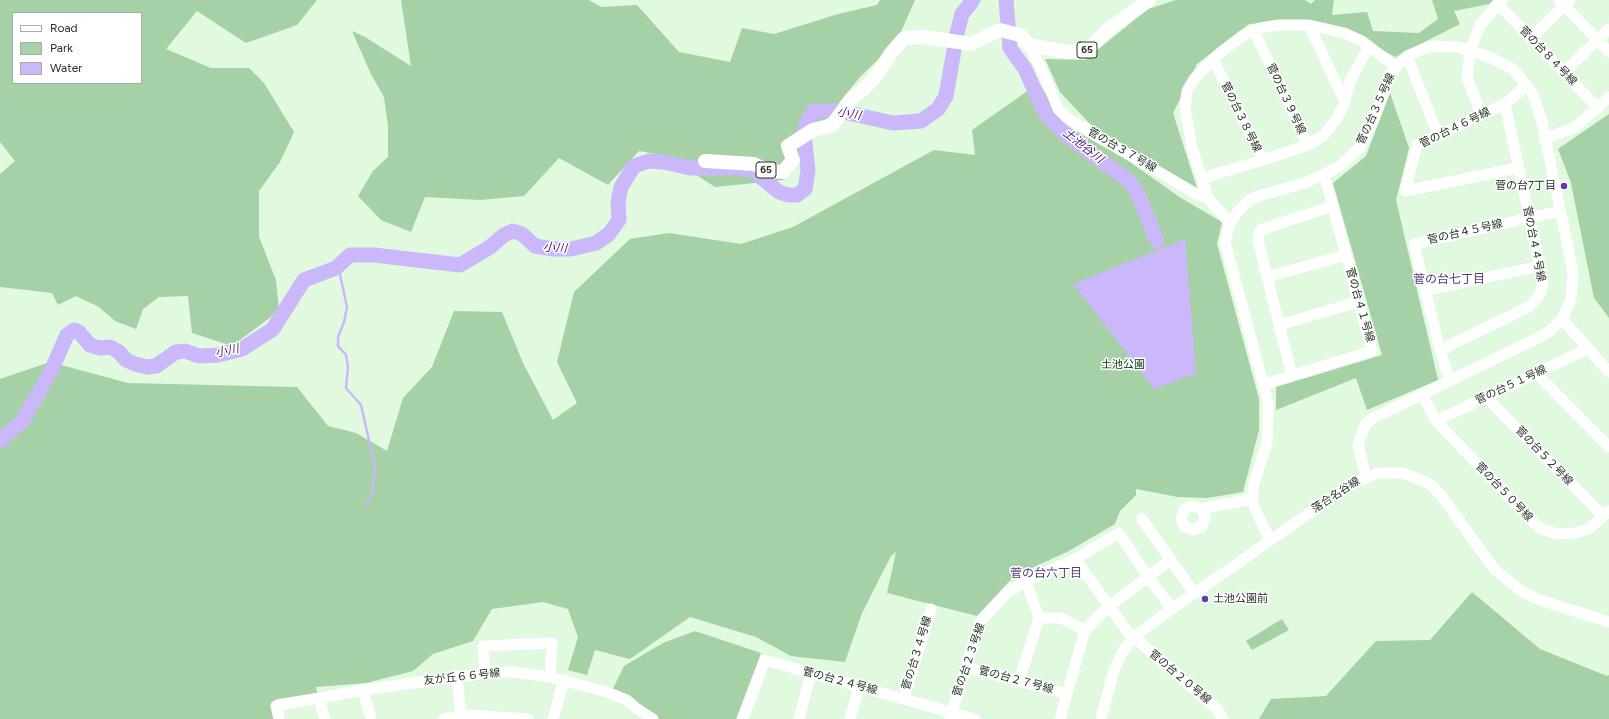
<!DOCTYPE html>
<meta charset="utf-8">
<style>
body{margin:0}
#map{position:relative;width:1609px;height:719px;overflow:hidden;background:#e0f9df;font-family:Figtree,sans-serif}
canvas{display:block}
.legend{position:absolute;left:12px;top:12px;width:130px;height:72px;box-sizing:border-box;background:#fff;border:1px solid #a9aca8;margin:0;padding:5px 7px;list-style:none;font-size:12px;color:#273026}
.legend li{display:flex;align-items:center;gap:8px;height:20px}
.legend b{width:20px;border:1px solid #a9aca8}
</style>
<div id="map">
<canvas width="1609" height="719"></canvas>
<ul class="legend">
<li><b style="height:5px;background:#fff"></b>Road</li>
<li><b style="height:11px;background:#a6d0a5"></b>Park</li>
<li><b style="height:11px;background:#cab8fa"></b>Water</li>
</ul>
</div>
<script>
const c = document.querySelector('canvas').getContext('2d');
c.lineJoin = 'round';
function paint(path, color) { c.fillStyle = color; c.fill(path, 'evenodd'); }
const toPath = rows => new Path2D(rows.map(r => 'M' + r).join(''));
function trace(path, color, width, dash) { c.strokeStyle = color; c.lineWidth = width; c.lineCap = dash ? 'butt' : 'round'; c.setLineDash(dash || []); c.stroke(path); }
function label(font, color, halo, rows, align = 'center') {
  c.font = font + ' Figtree,"Noto Sans JP",sans-serif'; c.lineWidth = 3; c.setLineDash([]); c.textBaseline = 'middle'; c.strokeStyle = halo; c.fillStyle = color; for (const [text, x, y, turn = 0] of rows) {
    c.save(); c.translate(x, y); c.rotate((+turn || 0) * Math.PI / 180); c.textAlign = isNaN(turn) ? turn : align; if (halo) c.strokeText(text, 0, 0); c.fillText(text, 0, 0); c.restore();
  }
}
paint(toPath([
 [0,0,317,0,297,25,246,43,197,11,166,49,211,68,249,68,264,83,294,132,280,162,259,191,259,237,276,280,279,311,232,346,192,333,188,296,159,297,143,309,136,329,115,321,99,307,76,296,58,305,52,293,0,287,0,174,15,161,0,142],
 [13,13,141,13,141,83,13,83],
 [401,0,589,0,601,7,637,5,679,52,730,62,742,28,774,34,838,14,877,5,880,0,915,0,897,41,860,77,811,138,784,180,715,187,667,156,639,151,608,185,559,158,524,196,480,200,425,197,411,232,381,220,358,196,373,171,388,157,388,126,384,97,371,74,352,31,365,37,411,66],
 [1176,0,1305,0,1311,4,1315,0,1334,0,1332,15,1367,12,1373,31,1419,33,1438,19,1432,0,1493,0,1489,4,1454,11,1460,24,1395,57,1348,30,1292,20,1249,24,1197,64,1173,113,1198,191,1091,125,1060,92,1045,59,1085,60,1148,9],
 [1039,83,1065,125,1127,160,1181,198,1222,222,1217,244,1259,399,1259,430,1243,492,1207,498,1178,497,1136,489,1136,495,1120,511,1115,524,1067,552,1014,576,977,616,887,593,896,552,891,556,862,613,845,662,791,656,756,637,690,617,630,659,595,650,587,675,568,670,578,637,568,609,543,602,492,609,473,641,433,654,413,671,366,683,316,687,317,693,277,699,271,703,275,719,0,719,0,379,50,362,128,383,297,387,328,426,356,433,387,451,403,398,432,367,454,311,502,312,523,363,553,420,577,403,557,362,574,292,630,239,669,233,741,244,793,227,934,150,975,155,972,130],
 [1390,93,1409,148,1396,200,1438,380,1367,410,1356,378,1276,410,1276,387,1382,355,1333,183,1366,156],
 [1609,114,1609,318,1594,298,1571,183,1558,149],
 [1472,592,1540,649,1607,676,1609,675,1609,719,1259,719,1271,699,1326,696,1376,641,1430,640],
 [1282,619,1289,630,1252,650,1246,641],
 [695,631,761,653,736,719,659,719,612,691,624,666,663,643]
]), '#a6d0a5');
paint(toPath([
 [1185,239,1196,373,1154,389,1073,284]
]), '#cab8fa');
trace(toPath([
 [338,265,347,307,344,322,338,337,338,346,346,355,348,367,346,388,361,405,375,467,372,495,366,504]
]), '#cab8fa', 2.5);
trace(toPath([
 [1006,0,1010,48,1025,69,1045,113,1067,136,1129,181,1137,192,1157,241],
 [0,441,23,420,51,371,67,335,74,330,79,332,90,345,100,348,110,347,119,352,126,360,135,364,147,367,156,366,176,352,185,351,199,356,218,355,242,349,273,329,304,280,336,268,350,255,374,255,460,265,490,247,504,235,513,231,522,234,535,246,554,249,571,249,596,243,609,234,619,220,618,202,621,187,634,166,649,161,664,162,690,168,740,168,752,170,779,192,788,195,797,195,805,189,808,171,804,134,806,125,813,111,839,111,893,123,921,121,938,109,946,96,957,33,962,14,973,0]
]), '#cab8fa', 15);
trace(toPath([
 [1559,0,1609,52],
 [1498,4,1598,108],
 [1309,25,1345,102],
 [1254,31,1308,145,1324,135,1337,118,1345,102,1349,83,1369,46],
 [1531,38,1570,0],
 [1029,45,1043,72,1058,109,1067,118,1198,195,1208,198],
 [1407,56,1438,135],
 [1564,72,1609,29],
 [1481,114,1467,77,1470,50,1480,25,1502,0],
 [1544,139,1574,128,1609,97],
 [1263,160,1308,145],
 [1518,168,1405,191,1417,145,1505,104,1527,85],
 [1202,178,1263,160,1213,59],
 [1332,206,1260,230,1258,240,1267,277,1346,255],
 [1230,223,1208,198,1192,148,1185,108,1187,91,1194,79,1221,52,1242,36,1260,28,1279,25,1309,25,1344,33,1362,41,1396,67],
 [1267,277,1279,325],
 [1425,291,1540,266],
 [1562,319,1609,372],
 [1440,350,1527,308,1535,301,1541,292,1543,281,1505,104],
 [1536,373,1609,447],
 [1292,375,1279,325,1358,302],
 [1450,380,1440,350,1414,244,1560,211],
 [1265,384,1372,351,1324,174],
 [1422,394,1436,421,1539,528,1557,534,1574,533,1589,529,1609,511],
 [1486,397,1603,516],
 [1436,421,1587,349],
 [1201,509,1205,517,1202,526,1194,530,1185,527,1181,519,1184,510,1192,506,1201,509,1252,499],
 [1142,519,1194,593],
 [1270,540,1255,509,1252,499,1254,484,1267,443,1268,402,1225,242,1230,223,1236,214,1248,201,1258,196,1305,183,1339,167,1348,159,1360,147,1373,121,1391,73,1407,56,1430,46,1458,47,1489,57,1513,69,1533,94,1542,122,1573,272,1571,299,1562,319,1551,330,1540,337,1373,418,1365,425,1358,445,1366,477],
 [1170,560,1148,577,1172,609],
 [1039,618,1061,618,1085,630],
 [966,667,1067,694],
 [485,673,483,646,552,643,550,677],
 [457,677,461,716],
 [1019,681,1039,618,1026,581],
 [363,690,371,719],
 [319,698,325,719],
 [904,698,931,609],
 [279,719,276,706,363,690,485,673,513,672,550,677,607,692,627,700,636,708,653,719],
 [444,719,468,715,528,719],
 [553,719,564,680],
 [743,719,765,660,975,719],
 [799,719,811,673],
 [850,719,859,687],
 [950,719,980,622,1007,593,1026,581,1075,559,1128,632,1217,709,1223,719],
 [1060,719,1085,630,1108,607,1148,577,1119,533,1075,559],
 [1101,719,1114,670,1123,651,1134,637,1152,623,1351,484,1378,473,1402,473,1421,480,1431,485,1440,494,1495,570,1523,592,1537,599,1609,622]
]), '#fff', 11);
trace(toPath([
 [705,161,754,164,769,171,783,172,793,160,788,146,813,130,832,125,852,98,864,89,877,75,891,53,904,38,925,37,971,44,1000,30,1020,35,1029,45,1068,52,1086,51,1109,29,1149,0]
]), '#fff', 14);
for (const [x, y, r, color] of [
 [1564,186,4,"#6738b0"],
 [1205,599,4,"#6738b0"]
]) { const dot = new Path2D(); dot.arc(x, y, r, 0, 2 * Math.PI); c.fillStyle = color; c.fill(dot); trace(dot, '#fff', 1.5); }
for (const [x, y, w] of [
 [1087,50,20],
 [766,170,20]
]) { const box = new Path2D(); box.roundRect(x - w / 2, y - 8, w, 16, 3); c.fillStyle = '#fff'; c.fill(box); trace(box, '#273026', 1); }
label('bold 10px', '#273026', null, [
 ["65",1087,50],
 ["65",766,170]
]);
label('11px', '#273026', '#fff', [
 ["菅の台８４号線",1548,56,46],
 ["菅の台３９号線",1286,99,65],
 ["菅の台３５号線",1376,109,-66],
 ["菅の台３８号線",1241,117,64],
 ["菅の台４６号線",1455,128,-26],
 ["菅の台３７号線",1122,150,30],
 ["菅の台４５号線",1465,232,-13],
 ["菅の台４４号線",1534,244,79],
 ["菅の台４１号線",1360,305,74],
 ["菅の台５１号線",1511,385,-25],
 ["菅の台５２号線",1544,456,46],
 ["菅の台５０号線",1504,492,46],
 ["落合名谷線",1336,495,-33],
 ["菅の台３４号線",917,653,-73],
 ["菅の台２３号線",969,660,-71],
 ["友が丘６６号線",462,677,-6],
 ["菅の台２０号線",1180,677,40],
 ["菅の台２７号線",1016,680,15],
 ["菅の台２４号線",840,681,15]
]);
label('11px', '#273026', '#fff', [
 ["菅の台7丁目",1556,186],
 ["土池公園前",1213,599,"left"]
], 'right');
label('11px', '#043609', '#fff', [
 ["土池公園",1123,365]
]);
label('italic 12px', '#431c79', '#fff', [
 ["小川",849,114,10],
 ["土池谷川",1083,146,38],
 ["小川",555,248,4],
 ["小川",227,351,-12]
]);
label('12px', '#513d7a', '#fff', [
 ["菅の台七丁目",1449,279],
 ["菅の台六丁目",1046,573]
]);
</script>
